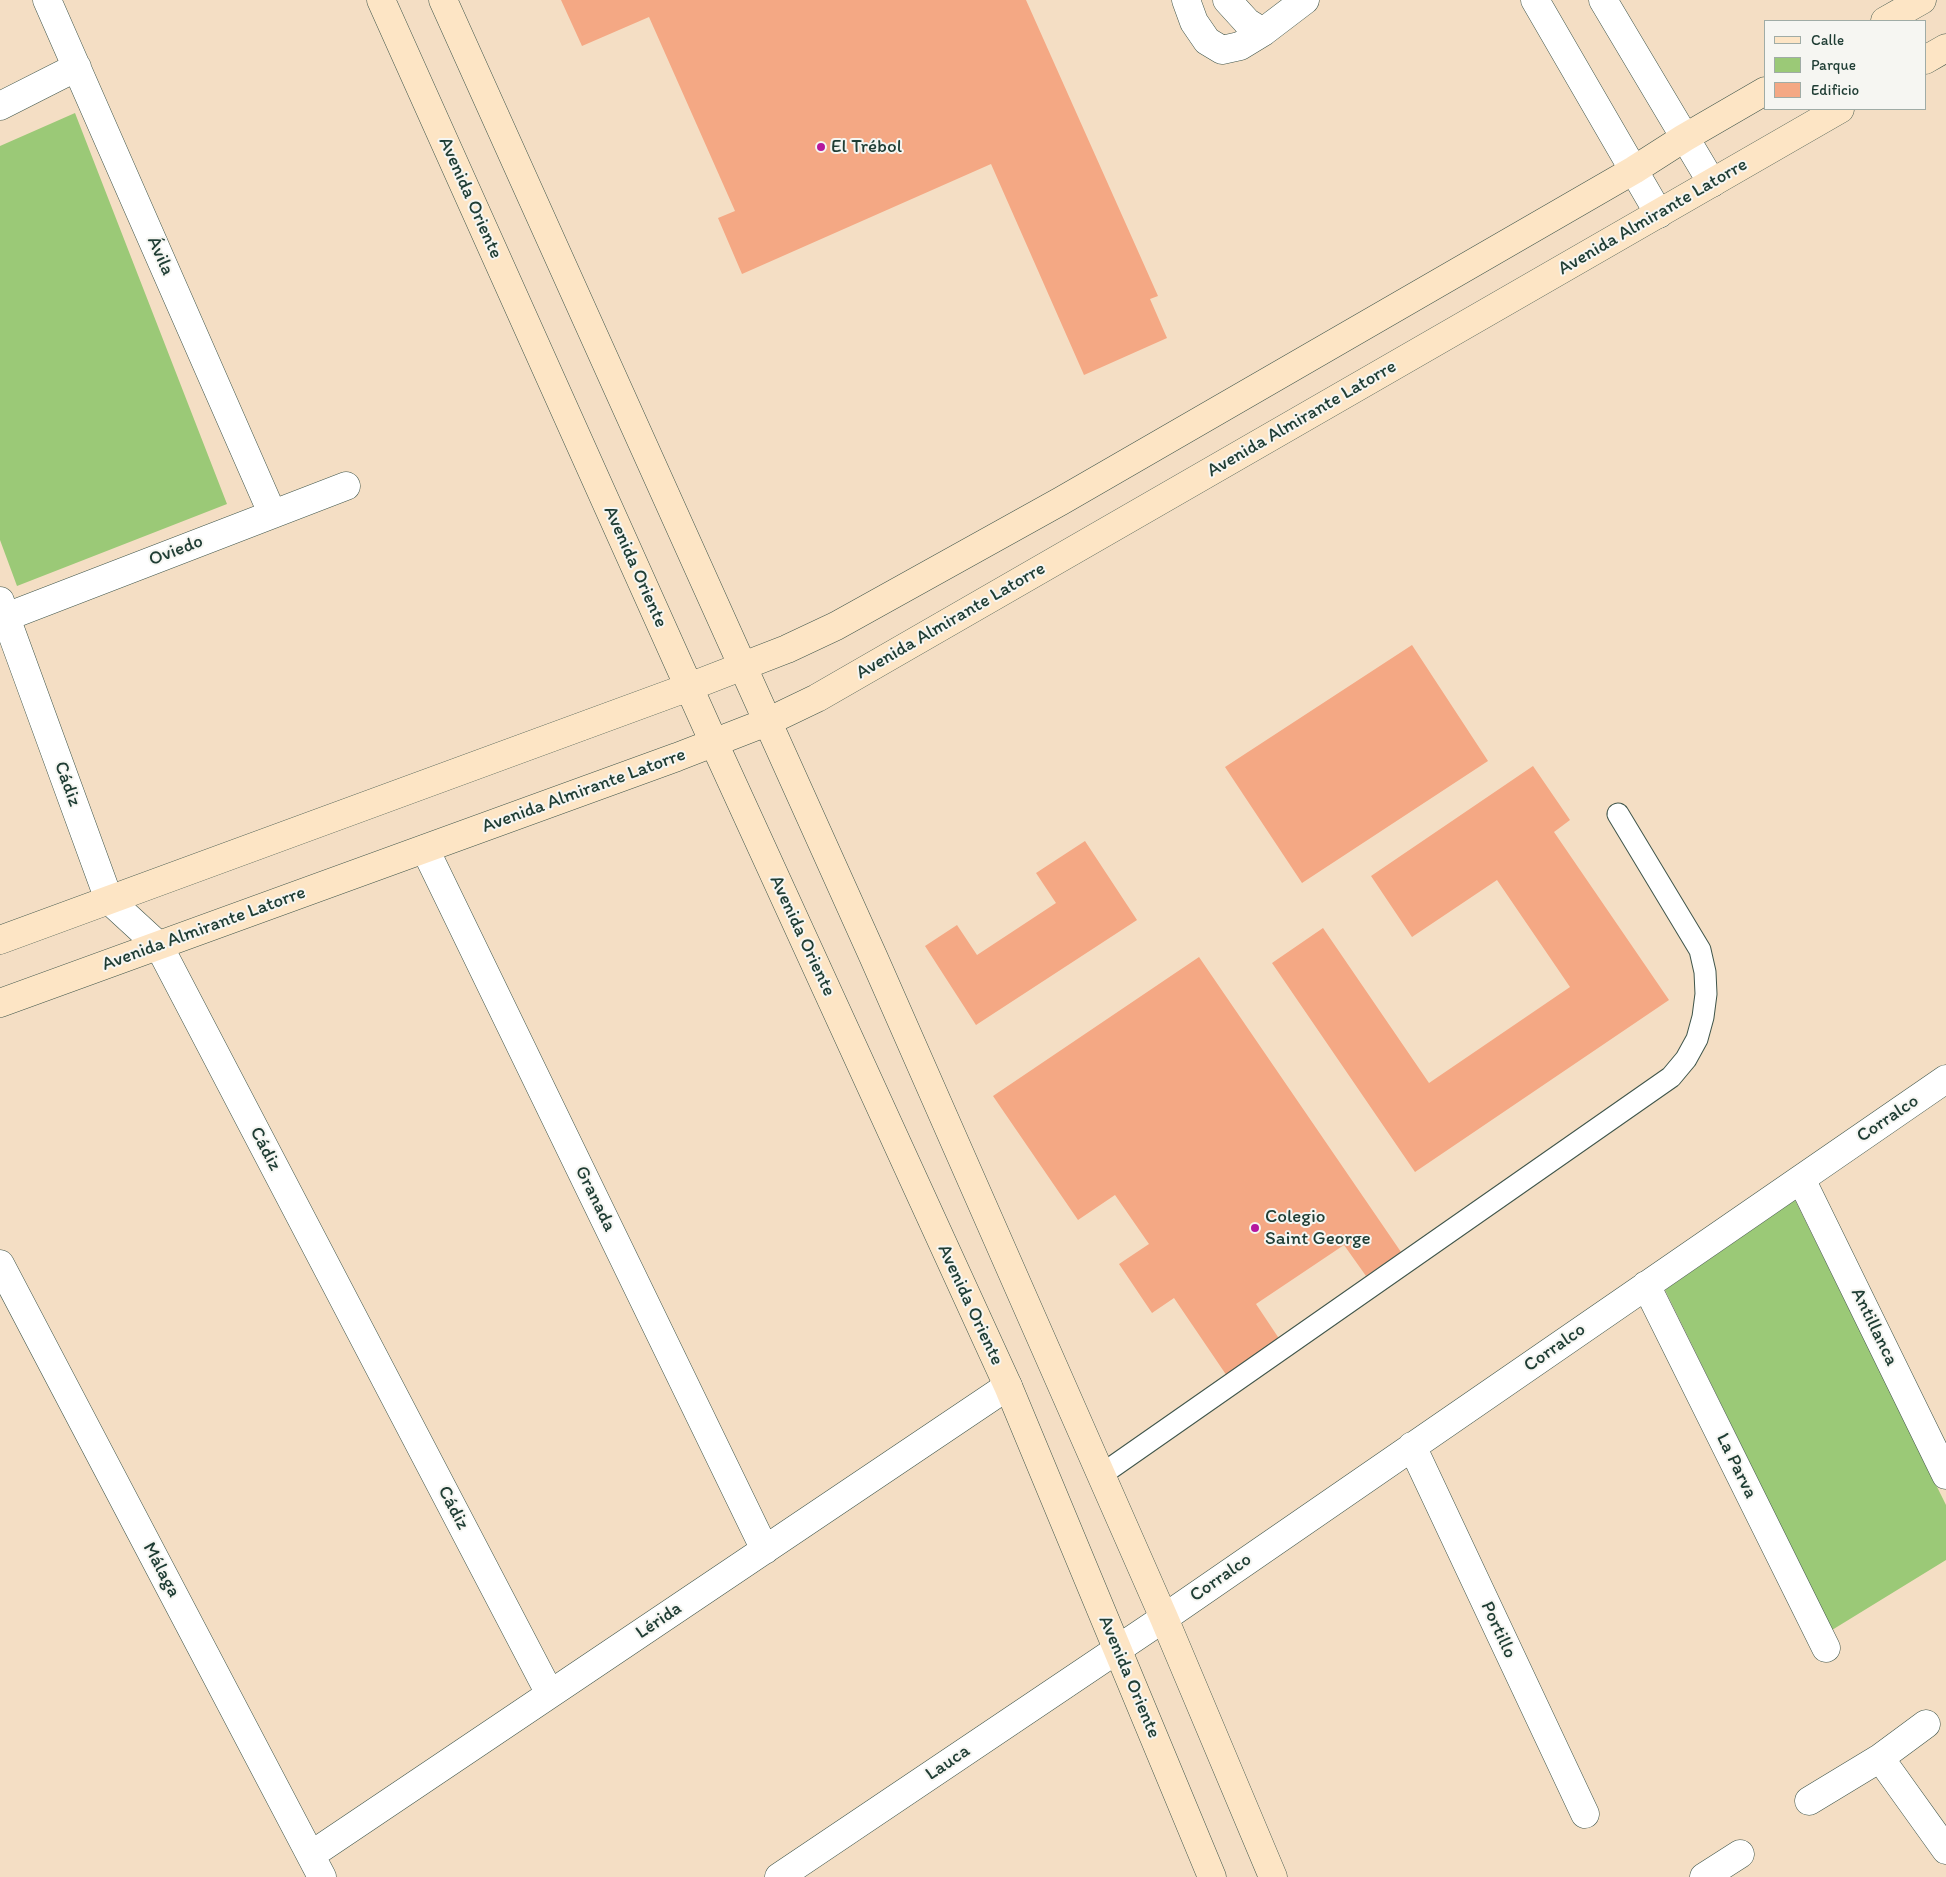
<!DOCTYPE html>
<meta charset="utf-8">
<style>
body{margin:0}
#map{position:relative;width:1946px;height:1877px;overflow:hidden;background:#f4dec4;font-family:Itim,sans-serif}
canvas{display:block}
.legend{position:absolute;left:1764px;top:20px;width:162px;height:90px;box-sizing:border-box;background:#f6f6f2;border:1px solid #a0aca6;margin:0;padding:6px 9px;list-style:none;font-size:15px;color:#1f3d34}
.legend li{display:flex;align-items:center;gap:10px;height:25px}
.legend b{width:25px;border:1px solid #a0aca6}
</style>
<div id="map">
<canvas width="1946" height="1877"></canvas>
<ul class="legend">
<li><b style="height:6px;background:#fde5c5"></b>Calle</li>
<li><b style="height:14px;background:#9bc977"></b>Parque</li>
<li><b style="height:14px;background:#f4a884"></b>Edificio</li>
</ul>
</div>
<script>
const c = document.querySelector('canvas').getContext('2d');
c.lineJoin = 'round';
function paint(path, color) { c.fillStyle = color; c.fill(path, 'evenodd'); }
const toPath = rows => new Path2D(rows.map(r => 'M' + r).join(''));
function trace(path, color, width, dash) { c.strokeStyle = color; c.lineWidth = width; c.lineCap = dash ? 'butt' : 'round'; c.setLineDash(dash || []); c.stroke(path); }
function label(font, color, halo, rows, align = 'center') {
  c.font = font + ' Itim,sans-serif'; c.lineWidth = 4; c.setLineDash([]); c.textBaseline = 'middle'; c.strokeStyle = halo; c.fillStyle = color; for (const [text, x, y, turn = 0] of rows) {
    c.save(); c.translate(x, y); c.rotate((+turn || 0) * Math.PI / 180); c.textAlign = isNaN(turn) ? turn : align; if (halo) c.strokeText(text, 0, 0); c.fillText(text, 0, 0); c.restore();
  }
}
paint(toPath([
 [75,113,227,504,17,586,0,540,0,146],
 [1795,1200,1946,1505,1946,1560,1832,1630,1665,1290]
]), '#9bc977');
paint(toPath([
 [561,0,1026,0,1158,296,1150,299,1167,338,1084,375,991,164,742,274,718,218,735,211,649,17,582,46],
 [1412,645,1488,761,1302,883,1225,767],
 [1533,766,1570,820,1554,832,1669,1000,1415,1172,1272,963,1323,928,1429,1083,1570,987,1497,880,1412,937,1371,876],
 [1085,841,1137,920,976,1025,925,946,957,925,977,955,1056,903,1036,873],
 [1199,957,1401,1252,1366,1276,1344,1245,1256,1304,1282,1343,1229,1379,1174,1298,1152,1313,1119,1264,1149,1244,1115,1195,1078,1220,993,1096]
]), '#f4a884');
const service = toPath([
 [1101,1475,1671,1077,1686,1059,1697,1039,1703,1017,1706,994,1705,972,1700,950,1618,814]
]);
const minor = toPath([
 [47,0,272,513],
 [1186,0,1194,22,1207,41,1222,50,1240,46,1263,32,1305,0],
 [1227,0,1247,22,1263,32],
 [1535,0,1659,214],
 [1603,0,1712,183],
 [0,106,77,67],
 [0,601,109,900,159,946,550,1694],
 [6,617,346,486],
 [425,849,765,1550],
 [1801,1179,1946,1475],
 [0,1264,322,1877],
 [1646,1285,1826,1648],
 [1412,1446,1585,1814],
 [1164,1618,1946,1079],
 [1880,1758,1946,1850],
 [1809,1801,1880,1758,1926,1724],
 [311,1855,1008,1386],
 [1704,1877,1740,1854]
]);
const tertiary = toPath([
 [779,1877,1164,1618]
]);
const secondary = toPath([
 [381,0,714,743,1008,1386,1212,1877],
 [443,0,873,956,1164,1618,1273,1877],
 [1885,21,1922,0],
 [1925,60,1946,48],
 [0,940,689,687,787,649,836,626,1061,501,1634,170,1684,138,1765,91],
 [0,1003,677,757,767,722,817,698,1840,109]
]);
trace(service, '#3f554a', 23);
trace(minor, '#3f554a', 29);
trace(tertiary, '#3f554a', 29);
trace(secondary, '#3f554a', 29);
trace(service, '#fff', 21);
trace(minor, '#fff', 28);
trace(tertiary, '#fff', 28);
trace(secondary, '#fde5c5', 28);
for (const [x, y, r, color] of [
 [821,147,5,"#b5179e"],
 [1255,1228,5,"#b5179e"]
]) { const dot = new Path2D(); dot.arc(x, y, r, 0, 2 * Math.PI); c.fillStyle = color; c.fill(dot); trace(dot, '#f6f6f2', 2); }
label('19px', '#1f3d34', '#f6f6f2', [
 ["El Trébol",831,147],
 ["Colegio",1265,1217],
 ["Saint George",1265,1239]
], 'left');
label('19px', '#1f3d34', '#f6f6f2', [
 ["Avenida Oriente",470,198,66],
 ["Avenida Almirante Latorre",1653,217,-30],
 ["Ávila",160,256,66],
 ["Avenida Almirante Latorre",1302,419,-30],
 ["Oviedo",176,551,-21],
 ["Avenida Oriente",635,567,66],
 ["Avenida Almirante Latorre",951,621,-30],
 ["Cádiz",67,784,70],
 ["Avenida Almirante Latorre",584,791,-20],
 ["Avenida Almirante Latorre",204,929,-20],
 ["Avenida Oriente",802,936,65],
 ["Corralco",1888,1119,-34],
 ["Cádiz",265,1149,62],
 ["Granada",595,1199,64],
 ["Avenida Oriente",970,1305,65],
 ["Antillanca",1874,1327,64],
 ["Corralco",1555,1348,-35],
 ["La Parva",1736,1466,64],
 ["Cádiz",453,1508,62],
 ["Málaga",161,1570,62],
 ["Corralco",1221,1578,-35],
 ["Lérida",659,1621,-34],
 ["Portillo",1498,1630,65],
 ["Avenida Oriente",1129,1677,67],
 ["Lauca",948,1763,-34]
]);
</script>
